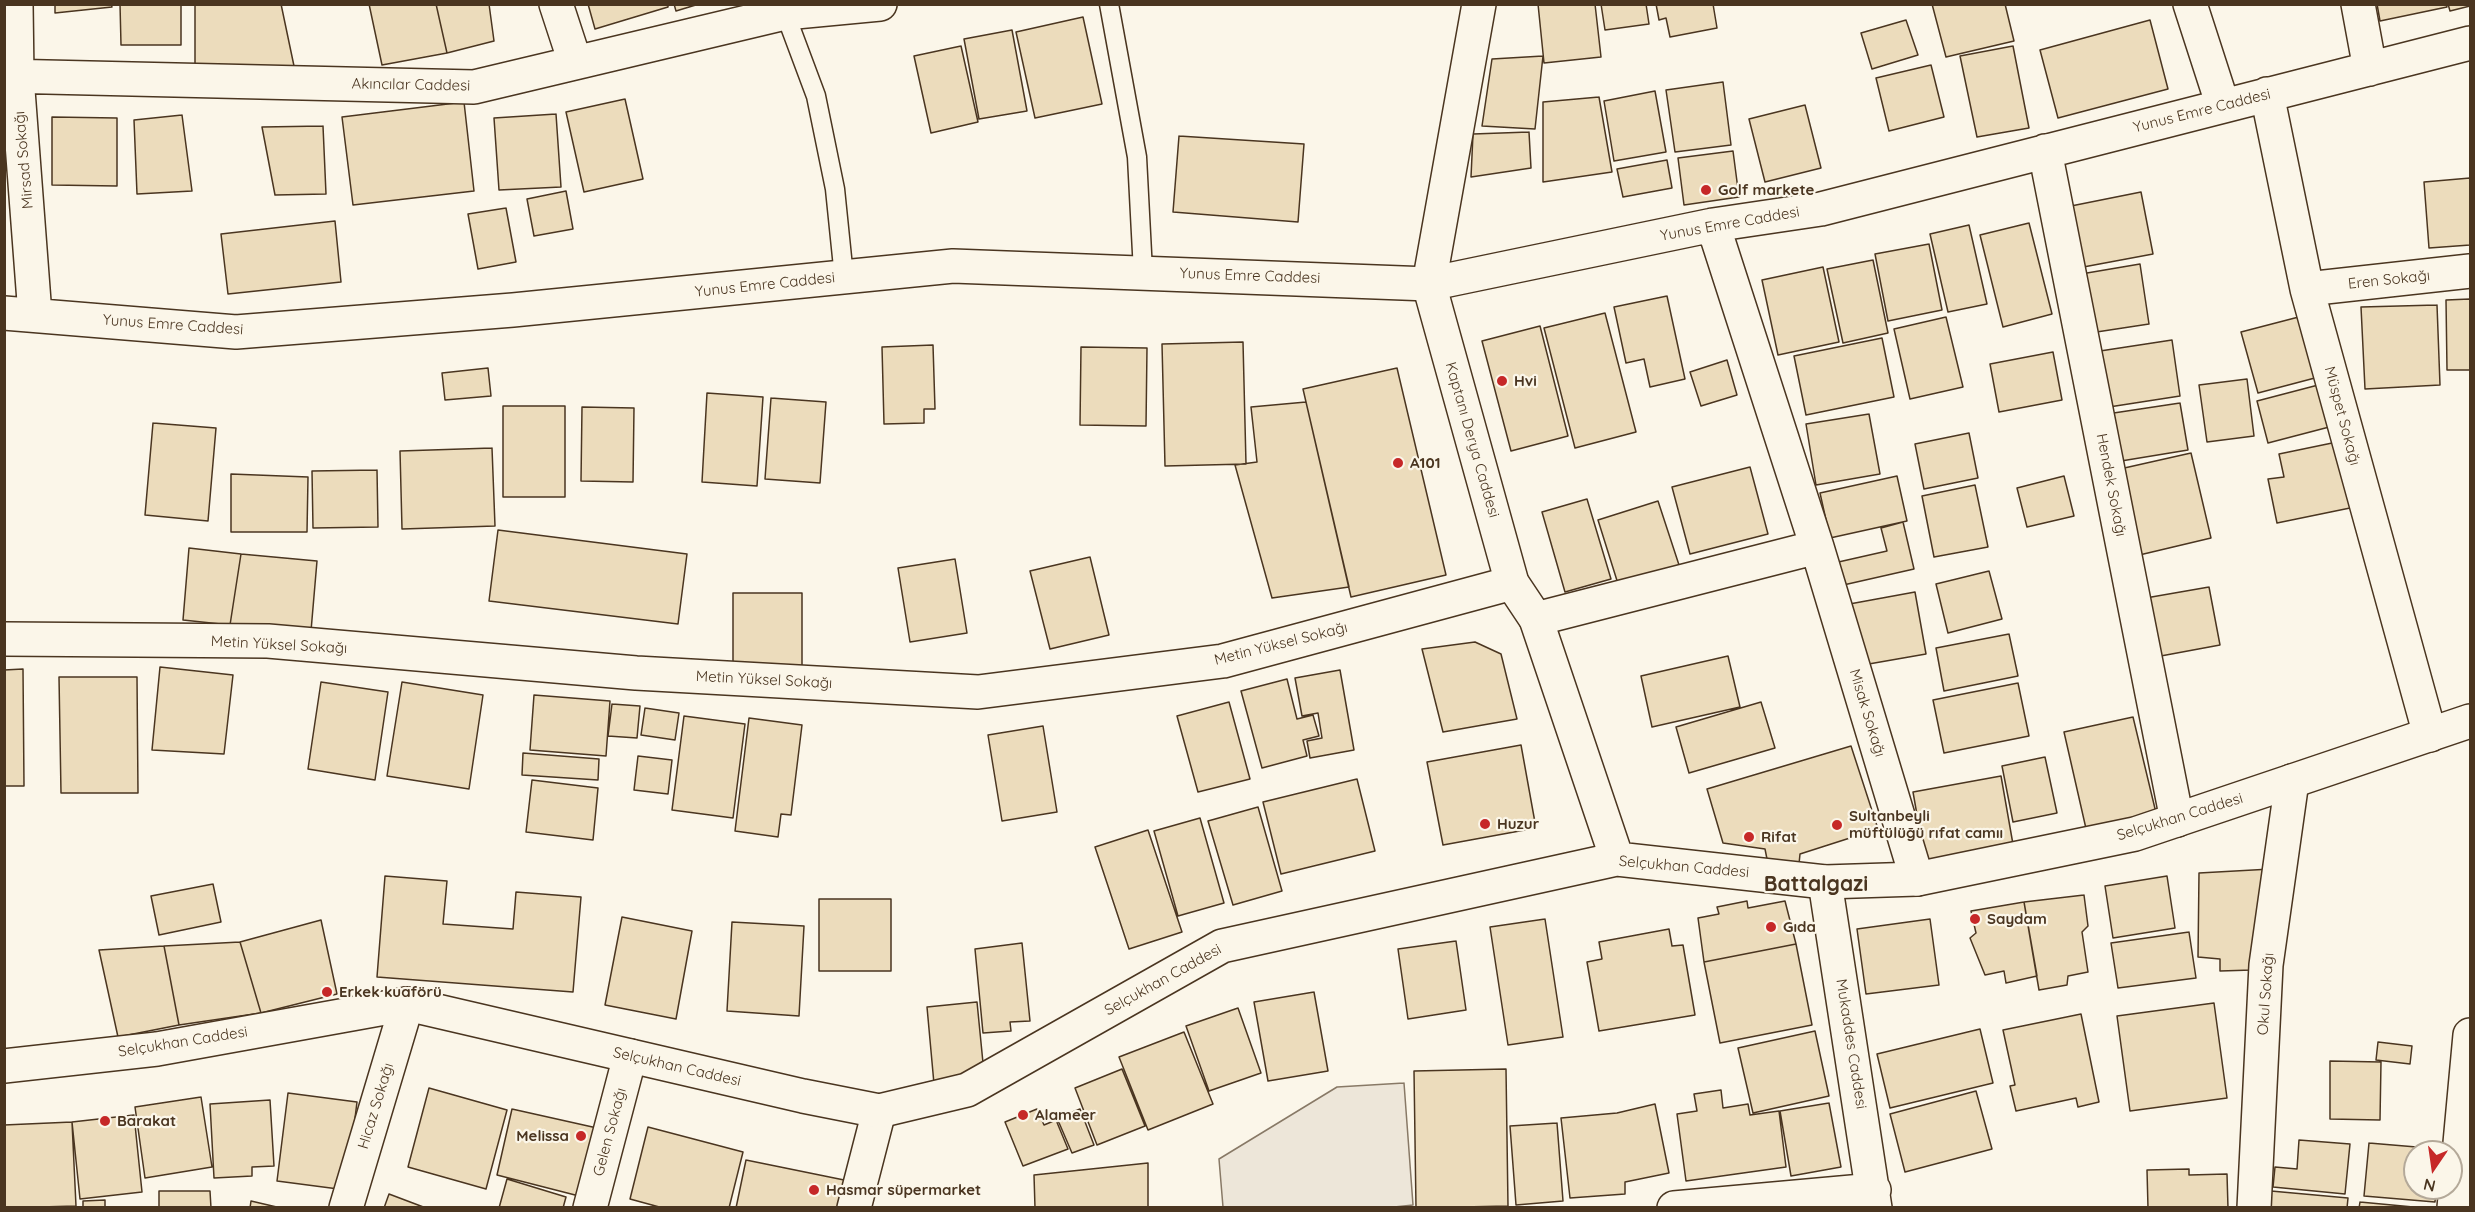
<!DOCTYPE html>
<meta charset="utf-8">
<style>
body{margin:0}
#map{position:relative;width:2475px;height:1212px;overflow:hidden;background:#fbf6e9;font-family:Quicksand,sans-serif}
canvas{display:block}
.frame{position:absolute;inset:0;border:6px solid #4a3520;pointer-events:none}
.north{position:absolute;left:2403px;top:1140px;width:60px;height:60px;box-sizing:border-box;background:#fbf6e9;border:2px solid #b4a999;border-radius:50%;rotate:193deg;font-size:16px;font-weight:700;line-height:24px;text-align:center;color:#4a3520}
.north::after{content:'';display:block;margin:auto;width:21px;height:27px;background:#c62828;clip-path:polygon(50% 0,100% 100%,50% 72%,0 100%)}
</style>
<div id="map">
<canvas width="2475" height="1212"></canvas>
<div class="frame"></div>
<div class="north">N</div>
</div>
<script>
const c = document.querySelector('canvas').getContext('2d');
c.lineJoin = 'round';
function paint(path, color) { c.fillStyle = color; c.fill(path, 'evenodd'); }
const toPath = rows => new Path2D(rows.map(r => 'M' + r).join(''));
function trace(path, color, width, dash) { c.strokeStyle = color; c.lineWidth = width; c.lineCap = dash ? 'butt' : 'round'; c.setLineDash(dash || []); c.stroke(path); }
function label(font, color, halo, rows, align = 'center') {
  c.font = font + ' Quicksand,sans-serif'; c.lineWidth = 4.5; c.setLineDash([]); c.textBaseline = 'middle'; c.strokeStyle = halo; c.fillStyle = color; for (const [text, x, y, turn = 0] of rows) {
    c.save(); c.translate(x, y); c.rotate((+turn || 0) * Math.PI / 180); c.textAlign = isNaN(turn) ? turn : align; if (halo) c.strokeText(text, 0, 0); c.fillText(text, 0, 0); c.restore();
  }
}
const green = toPath([
 [1404,1083,1413,1205,1385,1208,1223,1207,1219,1159,1337,1087,1404,1083]
]);
paint(green, '#ede6d9');
trace(green, '#887966', 1.5);
const building = toPath([
 [55,4,111,4,112,7,55,13,55,4],
 [120,4,181,4,181,45,121,45,120,4],
 [195,4,281,4,294,66,195,66,195,4],
 [369,4,436,4,447,53,382,65,369,4],
 [436,4,489,4,494,41,447,53,436,4],
 [588,4,668,4,668,7,595,29,588,4],
 [674,4,699,4,676,11,674,4],
 [1538,4,1595,4,1601,57,1544,63,1538,4],
 [1601,4,1646,4,1649,24,1605,30,1601,4],
 [1656,4,1713,4,1717,28,1670,37,1666,18,1659,20,1656,4],
 [1932,4,2005,4,2014,41,1946,57,1932,4],
 [2377,4,2446,4,2447,7,2380,21,2377,4],
 [2448,4,2470,4,2470,6,2450,11,2448,4],
 [1083,17,1102,104,1035,118,1016,32,1083,17],
 [1906,20,1918,55,1872,69,1861,33,1906,20],
 [2150,20,2168,89,2058,118,2040,50,2150,20],
 [1012,30,1027,111,979,119,964,39,1012,30],
 [961,46,978,122,931,133,914,56,961,46],
 [2013,46,2029,128,1977,137,1960,56,2013,46],
 [1543,56,1535,129,1482,126,1492,59,1543,56],
 [1931,65,1944,117,1889,131,1876,78,1931,65],
 [1723,82,1731,145,1675,152,1666,90,1723,82],
 [1655,91,1666,152,1614,161,1604,101,1655,91],
 [1599,97,1612,172,1543,182,1543,102,1599,97],
 [625,99,643,179,584,192,566,112,625,99],
 [464,102,474,191,353,205,342,117,464,102],
 [1805,105,1821,168,1765,182,1749,119,1805,105],
 [556,114,561,187,499,190,494,118,556,114],
 [182,115,192,191,137,194,134,120,182,115],
 [52,117,117,118,117,186,52,185,52,117],
 [323,126,326,194,275,195,262,127,323,126],
 [1529,132,1531,168,1471,177,1473,134,1529,132],
 [1179,136,1304,144,1298,222,1173,212,1179,136],
 [1733,151,1739,197,1684,205,1678,158,1733,151],
 [1667,160,1672,188,1623,197,1617,169,1667,160],
 [2470,178,2470,245,2429,248,2424,182,2470,178],
 [566,191,573,229,534,236,527,199,566,191],
 [2141,192,2153,254,2078,268,2066,207,2141,192],
 [506,208,516,262,478,269,468,214,506,208],
 [335,221,341,282,228,294,221,234,335,221],
 [2029,223,2052,314,2003,327,1980,235,2029,223],
 [1969,225,1987,304,1948,312,1930,234,1969,225],
 [1929,244,1942,310,1888,321,1875,254,1929,244],
 [1873,260,1888,333,1843,343,1827,269,1873,260],
 [2140,264,2149,324,2090,333,2081,274,2140,264],
 [1823,267,1839,342,1778,355,1762,280,1823,267],
 [1667,296,1685,379,1650,387,1644,359,1626,363,1614,307,1667,296],
 [2470,299,2470,370,2447,370,2446,300,2470,299],
 [2437,305,2440,385,2365,389,2361,307,2437,305],
 [1605,313,1636,432,1575,448,1544,328,1605,313],
 [2314,313,2330,374,2258,393,2241,332,2314,313],
 [1946,317,1963,387,1910,399,1894,329,1946,317],
 [1540,326,1568,436,1511,451,1482,341,1540,326],
 [1882,338,1894,397,1806,415,1794,356,1882,338],
 [2172,340,2180,396,2109,407,2100,351,2172,340],
 [1243,342,1246,464,1165,466,1162,344,1243,342],
 [933,345,935,409,924,409,924,423,884,424,882,347,933,345],
 [1081,347,1147,348,1146,426,1080,425,1081,347],
 [2053,352,2062,400,1999,412,1990,364,2053,352],
 [1727,360,1737,395,1701,406,1690,372,1727,360],
 [488,368,491,396,445,400,442,373,488,368],
 [1397,368,1446,575,1351,597,1303,389,1397,368],
 [2247,379,2254,436,2207,442,2199,385,2247,379],
 [2322,384,2333,426,2268,443,2257,401,2322,384],
 [707,393,763,397,757,486,702,482,707,393],
 [771,398,826,402,820,483,765,479,771,398],
 [1306,402,1349,587,1272,598,1235,465,1257,462,1251,407,1306,402],
 [2180,403,2188,450,2115,462,2107,414,2180,403],
 [503,406,565,406,565,497,503,497,503,406],
 [582,407,634,408,633,482,581,481,582,407],
 [1869,414,1880,474,1816,485,1806,424,1869,414],
 [153,423,216,428,208,521,145,515,153,423],
 [1969,433,1978,478,1924,489,1915,444,1969,433],
 [2337,442,2350,508,2277,523,2268,479,2284,477,2279,454,2337,442],
 [492,448,495,526,402,529,400,451,492,448],
 [2191,453,2211,538,2131,557,2111,471,2191,453],
 [1750,467,1768,534,1690,554,1672,487,1750,467],
 [377,470,378,527,313,528,312,471,377,470],
 [231,474,308,477,307,532,231,532,231,474],
 [1897,476,1907,521,1830,538,1820,493,1897,476],
 [2064,476,2074,516,2027,527,2017,488,2064,476],
 [1975,485,1988,547,1934,557,1922,496,1975,485],
 [1587,499,1611,579,1565,592,1542,512,1587,499],
 [1658,501,1680,568,1619,587,1598,520,1658,501],
 [1903,522,1914,569,1839,586,1834,563,1887,551,1881,528,1903,522],
 [498,530,687,554,678,624,489,601,498,530],
 [189,548,241,554,230,625,183,620,189,548],
 [241,554,317,561,311,631,230,625,241,554],
 [1090,557,1109,635,1050,649,1030,571,1090,557],
 [955,559,967,633,910,642,898,568,955,559],
 [1989,571,2002,619,1948,633,1936,584,1989,571],
 [2209,587,2220,645,2150,658,2140,599,2209,587],
 [1915,592,1926,654,1863,665,1844,605,1915,592],
 [733,593,802,593,802,669,733,669,733,593],
 [2009,634,2018,676,1944,691,1936,648,2009,634],
 [1475,642,1501,654,1517,719,1443,732,1422,649,1475,642],
 [1728,656,1740,707,1652,727,1641,676,1728,656],
 [160,667,233,675,224,754,152,750,160,667],
 [23,669,24,786,4,786,4,670,23,669],
 [1340,670,1354,750,1310,758,1307,741,1322,738,1318,713,1302,716,1295,678,1340,670],
 [59,677,137,677,138,793,61,793,59,677],
 [1287,679,1297,719,1313,715,1319,736,1303,740,1307,756,1262,768,1241,691,1287,679],
 [321,682,388,692,375,780,308,769,321,682],
 [402,682,483,695,469,789,387,776,402,682],
 [2018,683,2029,736,1944,753,1933,700,2018,683],
 [534,695,610,701,606,756,530,750,534,695],
 [1229,702,1250,779,1198,792,1177,716,1229,702],
 [1761,702,1775,748,1689,773,1676,727,1761,702],
 [612,704,640,706,637,738,608,736,612,704],
 [645,708,679,713,675,740,641,735,645,708],
 [684,716,745,724,733,818,672,810,684,716],
 [2133,717,2157,817,2087,833,2064,732,2133,717],
 [749,718,802,725,791,815,781,814,778,837,735,831,749,718],
 [1043,726,1057,812,1002,821,988,735,1043,726],
 [1521,745,1536,828,1443,845,1427,762,1521,745],
 [1851,746,1878,829,1800,854,1799,864,1767,859,1765,849,1723,843,1707,789,1851,746],
 [523,753,599,759,598,780,522,775,523,753],
 [638,756,672,760,668,794,634,790,638,756],
 [2045,757,2057,813,2013,822,2002,766,2045,757],
 [2001,776,2014,850,1926,866,1913,792,2001,776],
 [1357,779,1375,851,1281,874,1263,802,1357,779],
 [532,780,598,788,593,840,526,832,532,780],
 [1258,807,1282,891,1233,905,1208,821,1258,807],
 [1200,818,1224,903,1178,916,1154,831,1200,818],
 [1148,830,1182,932,1129,949,1095,847,1148,830],
 [2271,869,2252,970,2220,971,2220,959,2198,957,2199,873,2271,869],
 [385,876,447,881,443,924,513,929,516,892,581,897,573,992,377,977,385,876],
 [2167,876,2175,928,2113,938,2105,886,2167,876],
 [213,884,221,922,159,935,151,896,213,884],
 [2084,895,2088,926,2082,932,2088,972,2068,976,2067,985,2039,990,2024,902,2084,895],
 [819,899,891,899,891,971,819,971,819,899],
 [1747,901,1748,908,1785,901,1796,944,1704,962,1698,918,1719,914,1717,907,1747,901],
 [2024,902,2037,976,2006,983,2004,971,1985,975,1970,938,1976,933,1971,911,2024,902],
 [622,917,692,931,676,1019,605,1005,622,917],
 [1545,919,1563,1037,1508,1045,1490,927,1545,919],
 [1930,919,1939,985,1866,994,1857,929,1930,919],
 [321,920,337,994,261,1013,240,942,321,920],
 [732,922,804,926,799,1016,727,1011,732,922],
 [1669,929,1672,946,1683,945,1695,1015,1599,1031,1587,962,1602,959,1599,942,1669,929],
 [2189,932,2196,978,2118,988,2111,943,2189,932],
 [1456,941,1466,1010,1408,1019,1398,949,1456,941],
 [240,942,261,1013,179,1025,164,946,240,942],
 [1022,943,1030,1021,1010,1022,1011,1031,983,1033,975,949,1022,943],
 [1796,944,1812,1025,1720,1043,1704,962,1796,944],
 [164,946,179,1025,118,1037,99,950,164,946],
 [1314,992,1328,1071,1268,1081,1254,1002,1314,992],
 [977,1002,984,1073,934,1084,927,1007,977,1002],
 [2214,1003,2227,1098,2130,1111,2117,1016,2214,1003],
 [1238,1008,1261,1073,1209,1091,1186,1026,1238,1008],
 [2081,1014,2099,1102,2078,1107,2076,1098,2016,1111,2010,1086,2015,1085,2003,1030,2081,1014],
 [1980,1029,1993,1083,1890,1108,1877,1054,1980,1029],
 [1815,1031,1829,1096,1753,1113,1738,1048,1815,1031],
 [1184,1032,1213,1104,1148,1130,1119,1057,1184,1032],
 [2378,1042,2412,1046,2410,1064,2376,1060,2378,1042],
 [2330,1061,2381,1062,2380,1120,2330,1119,2330,1061],
 [1122,1069,1145,1126,1097,1145,1075,1088,1122,1069],
 [1506,1069,1508,1206,1416,1208,1414,1071,1506,1069],
 [429,1088,507,1110,486,1189,408,1167,429,1088],
 [1721,1090,1723,1108,1748,1104,1750,1115,1779,1111,1786,1167,1686,1181,1677,1114,1697,1111,1694,1094,1721,1090],
 [1976,1091,1992,1149,1905,1172,1890,1114,1976,1091],
 [288,1093,357,1102,346,1190,277,1181,288,1093],
 [201,1097,212,1167,145,1178,135,1107,201,1097],
 [270,1100,274,1166,252,1167,252,1176,214,1178,210,1104,270,1100],
 [1829,1103,1841,1167,1791,1176,1780,1111,1829,1103],
 [1655,1104,1669,1173,1625,1182,1625,1194,1570,1198,1561,1118,1617,1113,1655,1104],
 [512,1109,597,1128,579,1196,497,1175,512,1109],
 [1037,1109,1044,1125,1056,1120,1068,1149,1023,1166,1005,1122,1037,1109],
 [1080,1109,1094,1145,1072,1153,1057,1118,1080,1109],
 [134,1115,142,1192,80,1199,72,1122,134,1115],
 [72,1122,76,1206,4,1208,4,1125,72,1122],
 [1557,1123,1563,1201,1516,1205,1510,1126,1557,1123],
 [648,1127,743,1152,729,1208,663,1208,630,1199,648,1127],
 [2299,1140,2350,1144,2345,1194,2273,1187,2275,1167,2297,1169,2299,1140],
 [2369,1143,2440,1149,2440,1152,2415,1152,2415,1188,2436,1188,2435,1202,2364,1196,2369,1143],
 [746,1160,849,1181,843,1208,736,1208,746,1160],
 [1148,1163,1148,1208,1035,1208,1034,1175,1148,1163],
 [2189,1169,2189,1175,2227,1174,2228,1208,2148,1208,2147,1170,2189,1169],
 [507,1179,566,1197,563,1208,499,1208,507,1179],
 [159,1191,210,1191,211,1208,159,1208,159,1191],
 [2271,1191,2348,1198,2347,1208,2270,1208,2271,1191],
 [389,1194,426,1208,384,1208,389,1194],
 [105,1200,105,1208,83,1208,83,1201,105,1200],
 [251,1201,281,1208,250,1208,251,1201],
 [2360,1202,2424,1208,2359,1208,2360,1202]
]);
paint(building, '#ecdcbc');
trace(building, '#4a3520', 1.5);
const lane = toPath([
 [1109,4,1137,157,1143,272],
 [785,13,816,96,835,189,844,277]
]);
const street = toPath([
 [16,4,17,77,35,315],
 [556,4,575,62],
 [2190,4,2223,106],
 [2358,4,2370,69],
 [4,76,474,87,785,13,880,4],
 [2267,94,2307,289,2430,735],
 [2045,151,2177,820],
 [1713,225,1817,547,1917,879],
 [2307,289,2470,271],
 [4,313,236,332,513,310,953,266,1429,284,1713,225,1821,209,2470,43],
 [1536,619,1817,547],
 [4,639,268,641,636,673,978,692,1223,661,1512,583],
 [1825,882,1875,1208],
 [346,1208,407,1004],
 [590,1208,630,1056],
 [854,1208,879,1111],
 [1674,1208,1874,1190],
 [2254,1208,2266,965,2292,781],
 [2454,1208,2470,1035]
]);
const secondary = toPath([
 [1479,4,1429,284,1512,583,1536,619,1617,859],
 [4,1066,157,1049,407,1004,803,1096,879,1111,967,1090,1222,946,1617,859,1825,882,1917,879,2135,834,2470,721]
]);
trace(lane, '#4a3520', 21);
trace(street, '#4a3520', 36);
trace(secondary, '#4a3520', 36);
trace(lane, '#fbf6e9', 18);
trace(street, '#fbf6e9', 33);
trace(secondary, '#fbf6e9', 33);
for (const [x, y, r, color] of [
 [1706,190,6,"#c62828"],
 [1502,381,6,"#c62828"],
 [1398,463,6,"#c62828"],
 [1485,824,6,"#c62828"],
 [1837,825,6,"#c62828"],
 [1749,837,6,"#c62828"],
 [1975,919,6,"#c62828"],
 [1771,927,6,"#c62828"],
 [327,992,6,"#c62828"],
 [1023,1115,6,"#c62828"],
 [105,1121,6,"#c62828"],
 [581,1136,6,"#c62828"],
 [814,1190,6,"#c62828"]
]) { const dot = new Path2D(); dot.arc(x, y, r, 0, 2 * Math.PI); c.fillStyle = color; c.fill(dot); trace(dot, '#fbf6e9', 2); }
label('15px', '#4a3520', '#fbf6e9', [
 ["Akıncılar Caddesi",411,85,1],
 ["Yunus Emre Caddesi",2202,111,-14],
 ["Mirsad Sokağı",24,160,-95],
 ["Yunus Emre Caddesi",1730,224,-10],
 ["Yunus Emre Caddesi",1250,276,2],
 ["Eren Sokağı",2389,280,-6],
 ["Yunus Emre Caddesi",765,285,-6],
 ["Yunus Emre Caddesi",173,325,4],
 ["Müspet Sokağı",2342,416,75],
 ["Kaptanı Derya Caddesi",1472,440,74],
 ["Hendek Sokağı",2111,485,79],
 ["Metin Yüksel Sokağı",1281,644,-14],
 ["Metin Yüksel Sokağı",279,645,3],
 ["Metin Yüksel Sokağı",764,680,3],
 ["Misak Sokağı",1867,713,73],
 ["Selçukhan Caddesi",2180,817,-17],
 ["Selçukhan Caddesi",1684,867,5],
 ["Selçukhan Caddesi",1163,980,-29],
 ["Okul Sokağı",2266,994,-86],
 ["Selçukhan Caddesi",183,1042,-9],
 ["Mukaddes Caddesi",1851,1044,81],
 ["Selçukhan Caddesi",677,1067,13],
 ["Hicaz Sokağı",376,1106,-73],
 ["Gelen Sokağı",610,1132,-75]
]);
label('bold 15px', '#4a3520', '#fbf6e9', [
 ["Golf markete",1718,190],
 ["Hvi",1514,381],
 ["A101",1410,463],
 ["Sultanbeyli",1849,816],
 ["müftülüğü rıfat camıı",1849,833],
 ["Huzur",1497,824],
 ["Rifat",1761,837],
 ["Saydam",1987,919],
 ["Gıda",1783,927],
 ["Erkek kuaförü",339,992],
 ["Alameer",1035,1115],
 ["Barakat",117,1121],
 ["Melissa",569,1136,"right"],
 ["Hasmar süpermarket",826,1190]
], 'left');
label('bold 21px', '#4a3520', '#fbf6e9', [
 ["Battalgazi",1816,885]
]);
</script>
